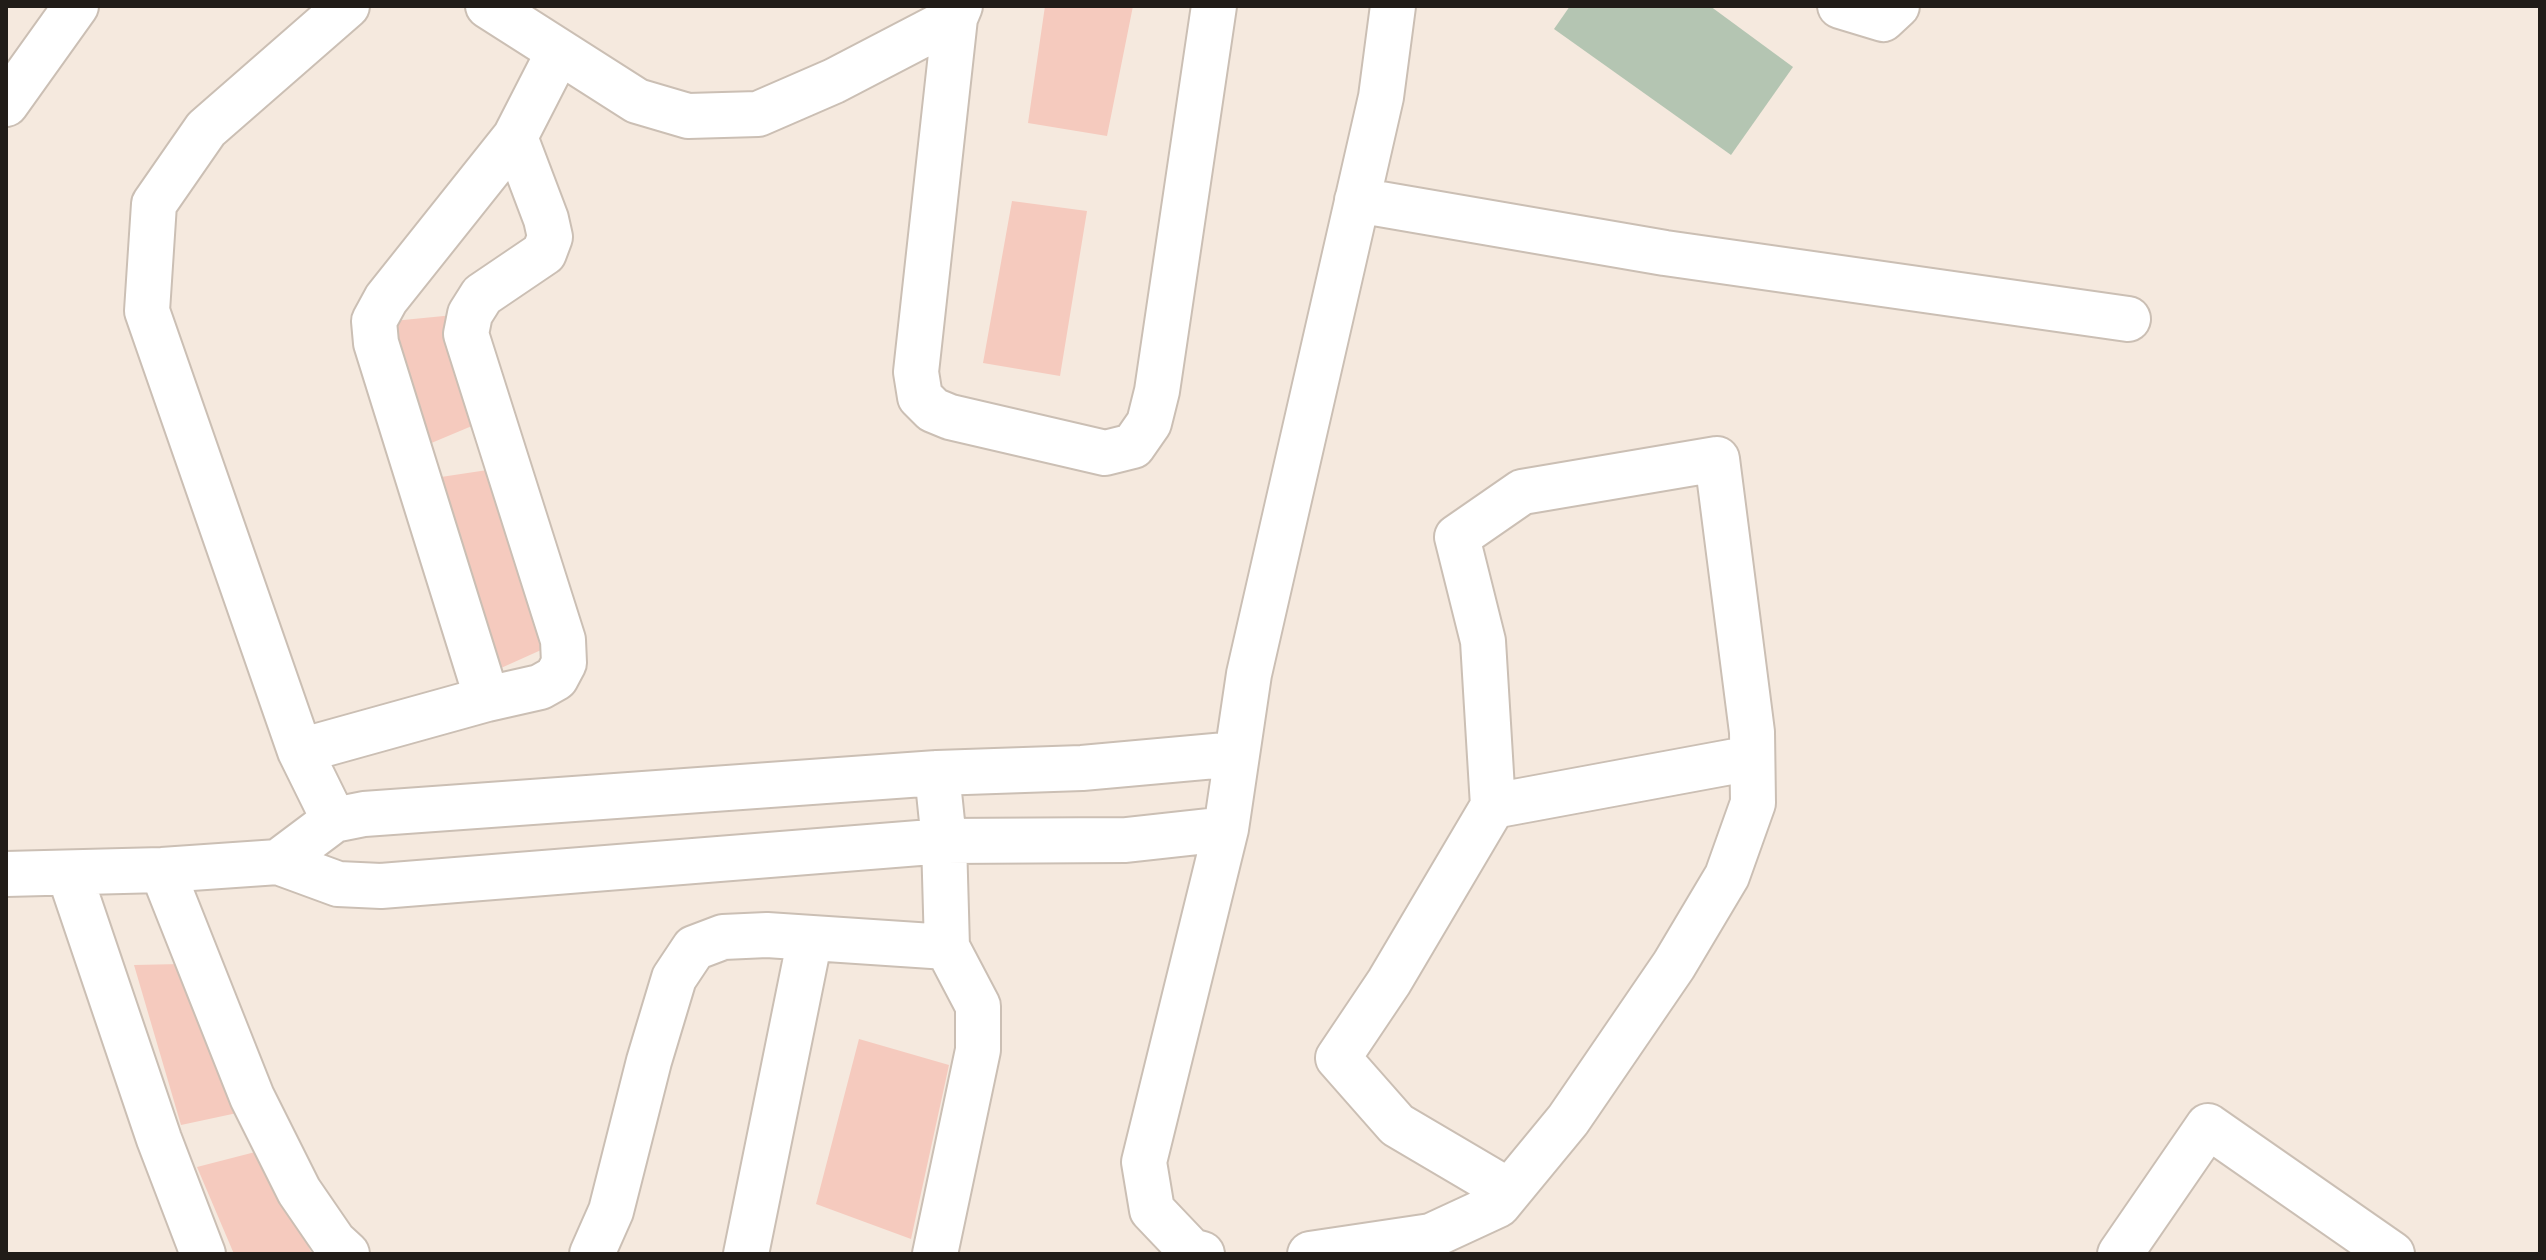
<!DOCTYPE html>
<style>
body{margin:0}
#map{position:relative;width:2546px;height:1260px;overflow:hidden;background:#f5e9de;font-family:Literata,serif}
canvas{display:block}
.frame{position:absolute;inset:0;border:8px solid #211c18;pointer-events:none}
</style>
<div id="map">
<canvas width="2546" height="1260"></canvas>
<div class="frame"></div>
</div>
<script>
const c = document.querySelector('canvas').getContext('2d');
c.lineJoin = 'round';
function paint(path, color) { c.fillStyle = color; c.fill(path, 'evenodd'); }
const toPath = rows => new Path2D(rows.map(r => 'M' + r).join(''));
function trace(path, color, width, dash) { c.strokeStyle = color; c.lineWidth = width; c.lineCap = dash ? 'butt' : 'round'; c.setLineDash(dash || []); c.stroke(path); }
paint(toPath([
 [1570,6,1710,6,1793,67,1731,155,1554,29]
]), '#b4c5b2');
paint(toPath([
 [1045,6,1133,6,1107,136,1028,123],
 [1012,201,1087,211,1060,376,983,363],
 [454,315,479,423,429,444,393,321],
 [494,469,550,646,501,668,441,477],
 [181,964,237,1113,181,1125,134,965],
 [859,1039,949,1065,911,1239,816,1204],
 [263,1150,312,1254,234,1254,197,1167]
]), '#f5cabe');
const minor = toPath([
 [488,6,637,101,688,116,758,114,834,81,955,18,960,6],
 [1840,6,1883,19,1897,6],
 [955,18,916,372,920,397,933,410,950,417,1105,453,1133,446,1149,423,1157,391,1214,6],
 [6,104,76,6],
 [1357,200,1665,253,2128,319],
 [487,699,376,343,374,321,386,299,515,137,558,53],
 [300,751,487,699,540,687,556,678,564,663,563,640,466,334,470,314,482,295,544,253,550,237,546,219,515,137],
 [1493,806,1752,758],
 [334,820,300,751,147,311,154,204,206,129,347,6],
 [278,862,334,820,364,814,937,773,1082,768,1237,754],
 [162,870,252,1097,299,1191,334,1242,347,1254],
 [69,873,159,1139,203,1254],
 [6,874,162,870,278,862,338,884,381,886,944,841,1126,840,1226,829],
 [592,1254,611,1211,649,1061,674,978,694,948,723,937,767,935,947,947],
 [746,1254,810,938],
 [935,1254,978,1050,978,1006,947,947,944,841,937,773],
 [1202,1254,1191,1251,1152,1210,1144,1162,1226,829,1249,674,1381,97,1393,6],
 [1310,1254,1431,1236,1498,1205,1568,1120,1674,965,1727,876,1753,803,1752,732,1717,459,1522,492,1457,537,1483,641,1493,806,1389,982,1338,1058,1397,1125,1509,1191],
 [2120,1254,2208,1126,2392,1254]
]);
trace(minor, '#cbbfb4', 48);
trace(minor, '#fff', 44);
</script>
